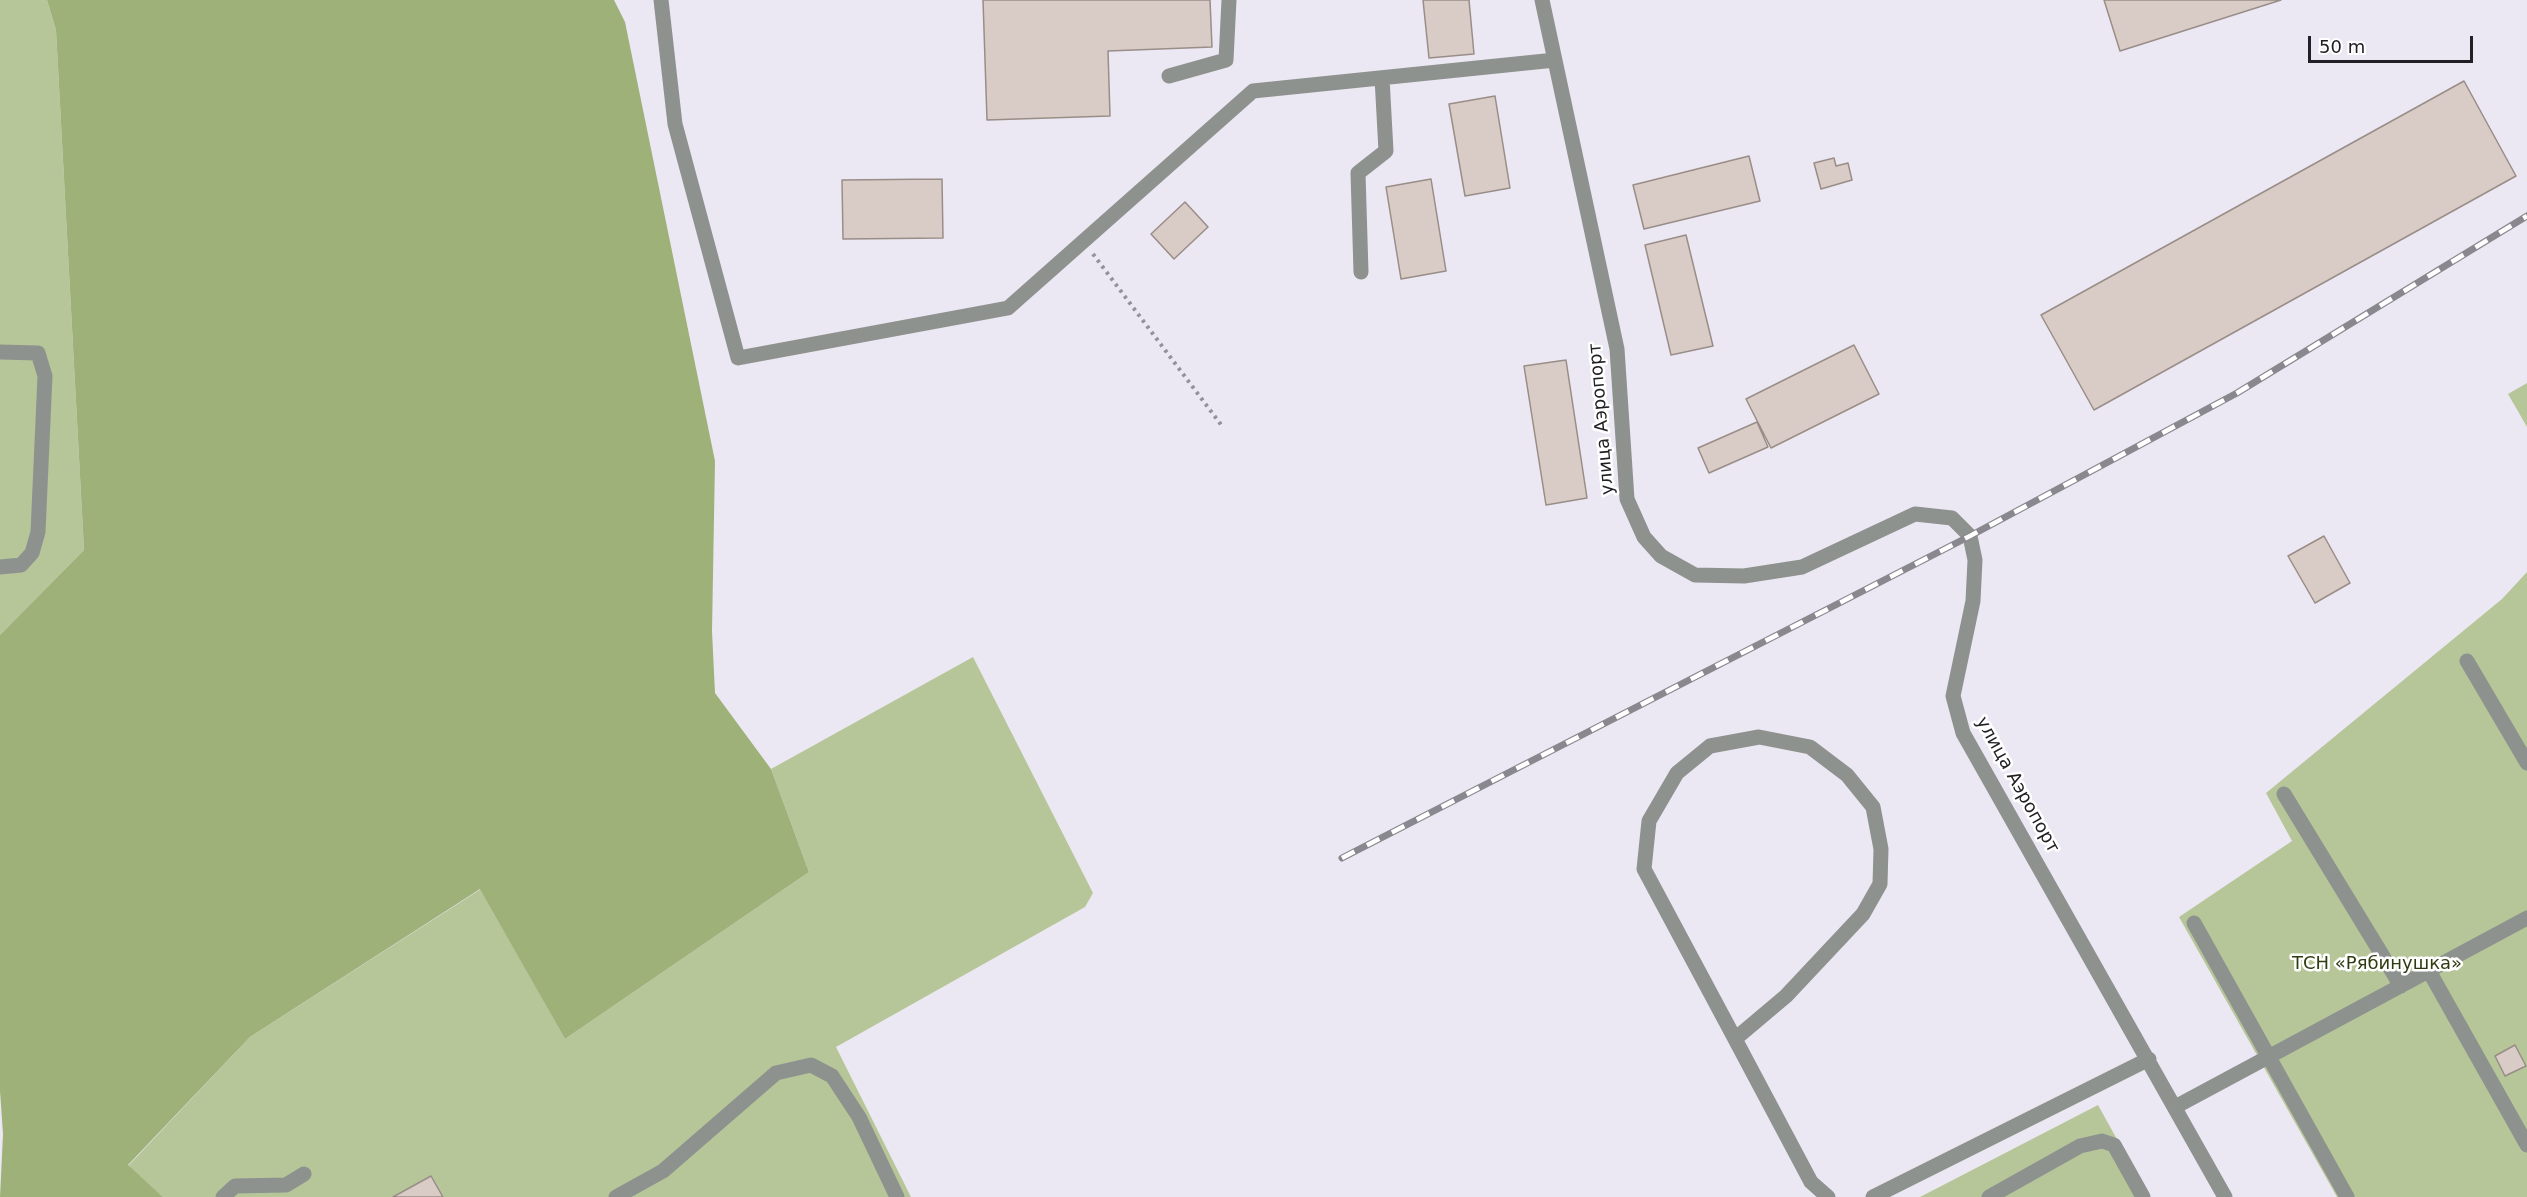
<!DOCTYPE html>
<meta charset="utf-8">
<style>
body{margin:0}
#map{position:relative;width:2527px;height:1197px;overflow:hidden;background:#ece8f3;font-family:"DejaVu Sans",sans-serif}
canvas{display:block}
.scale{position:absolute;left:2308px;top:36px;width:165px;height:27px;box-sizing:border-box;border:3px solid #212024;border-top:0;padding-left:8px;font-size:18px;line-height:21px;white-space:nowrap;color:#212024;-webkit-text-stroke:4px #fff;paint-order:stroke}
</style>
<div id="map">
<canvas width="2527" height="1197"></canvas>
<div class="scale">50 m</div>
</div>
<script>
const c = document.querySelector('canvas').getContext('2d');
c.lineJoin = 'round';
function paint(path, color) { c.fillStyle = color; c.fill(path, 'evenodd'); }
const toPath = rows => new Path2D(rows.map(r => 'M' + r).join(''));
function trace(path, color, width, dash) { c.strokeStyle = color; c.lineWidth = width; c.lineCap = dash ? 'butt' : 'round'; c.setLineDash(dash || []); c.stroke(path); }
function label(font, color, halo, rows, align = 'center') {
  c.font = font + ' "DejaVu Sans",sans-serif'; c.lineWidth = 5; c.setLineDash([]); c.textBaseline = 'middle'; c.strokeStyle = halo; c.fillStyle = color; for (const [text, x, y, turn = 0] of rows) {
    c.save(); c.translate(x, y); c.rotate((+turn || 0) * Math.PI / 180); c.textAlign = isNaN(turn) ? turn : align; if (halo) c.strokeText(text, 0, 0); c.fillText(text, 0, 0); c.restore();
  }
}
paint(toPath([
 [0,0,47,0,56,30,84,550,0,635],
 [2527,383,2527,427,2508,394],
 [2527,572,2527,1197,2337,1197,2179,917,2292,841,2266,793,2502,599],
 [973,657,1093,893,1085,907,836,1047,911,1197,163,1197,128,1166,250,1037,481,889,565,1039,809,872,771,769],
 [2098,1105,2149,1197,1920,1197]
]), '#b6c699');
paint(toPath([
 [47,0,614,0,625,22,715,461,712,631,715,693,771,769,809,872,565,1039,480,889,250,1037,128,1165,163,1197,0,1197,3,1134,0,1091,0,635,84,550,56,30]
]), '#9db178');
const building = toPath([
 [983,0,1210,0,1212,47,1108,51,1110,116,987,120,983,0],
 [1423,0,1469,0,1474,54,1429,58,1423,0],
 [2104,0,2281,0,2120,51,2104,0],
 [2464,81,2516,176,2094,410,2041,315,2464,81],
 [1495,96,1510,188,1465,196,1449,104,1495,96],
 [1749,156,1760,201,1644,229,1633,185,1749,156],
 [1834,158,1836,166,1848,163,1852,180,1821,189,1814,163,1834,158],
 [942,179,943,238,843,239,842,180,942,179],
 [1431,179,1446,271,1401,279,1386,187,1431,179],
 [1185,202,1208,227,1174,259,1151,234,1185,202],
 [1686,235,1713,346,1671,355,1645,245,1686,235],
 [1854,345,1879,394,1771,448,1746,399,1854,345],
 [1566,360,1587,498,1546,505,1524,366,1566,360],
 [1757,422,1768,447,1709,473,1698,448,1757,422],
 [2324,536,2350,583,2315,603,2288,556,2324,536],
 [2515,1045,2526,1066,2505,1076,2495,1056,2515,1045],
 [431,1176,443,1197,393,1197,431,1176]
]);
paint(building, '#d9ccc7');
trace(building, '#998d88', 1.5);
trace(toPath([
 [1093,254,1222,426]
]), '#939199', 4, [3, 4.5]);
trace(toPath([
 [661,0,675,124,738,358,1008,308,1253,91,1555,60],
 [1542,0,1617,349,1627,499,1644,537,1661,556,1695,575,1744,576,1802,567,1915,514,1952,518,1970,536,1975,560,1973,601,1953,696,1963,733,2225,1197],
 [1169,76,1226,60,1229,0],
 [1361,272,1358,173,1386,151,1382,78],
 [0,352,38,353,45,376,38,532,32,553,21,565,0,567],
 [2467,661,2527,763],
 [2284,794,2401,986],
 [2194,923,2347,1197],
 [2429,971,2527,1145],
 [1735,1039,1786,996,1863,914,1880,884,1881,849,1873,807,1847,775,1810,747,1759,737,1710,746,1677,773,1649,821,1644,869,1735,1039,1811,1182,1828,1197],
 [2175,1107,2527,918],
 [223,1197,235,1186,286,1185,304,1174],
 [616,1197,663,1171,776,1073,811,1065,832,1076,859,1117,897,1197],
 [1873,1197,2149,1059],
 [1989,1197,2080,1146,2102,1141,2114,1145,2143,1197]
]), '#8d928f', 15);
const rail = toPath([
 [1342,858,1970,536,2237,393,2527,216]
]);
trace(rail, '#8a888f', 7);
trace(rail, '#fff', 4.5, [14]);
label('18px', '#212024', '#fff', [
 ["улица Аэропорт",1602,419,-95],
 ["улица Аэропорт",2017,785,61]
]);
label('18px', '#2f3c11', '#fff', [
 ["ТСН «Рябинушка»",2377,964]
]);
</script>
